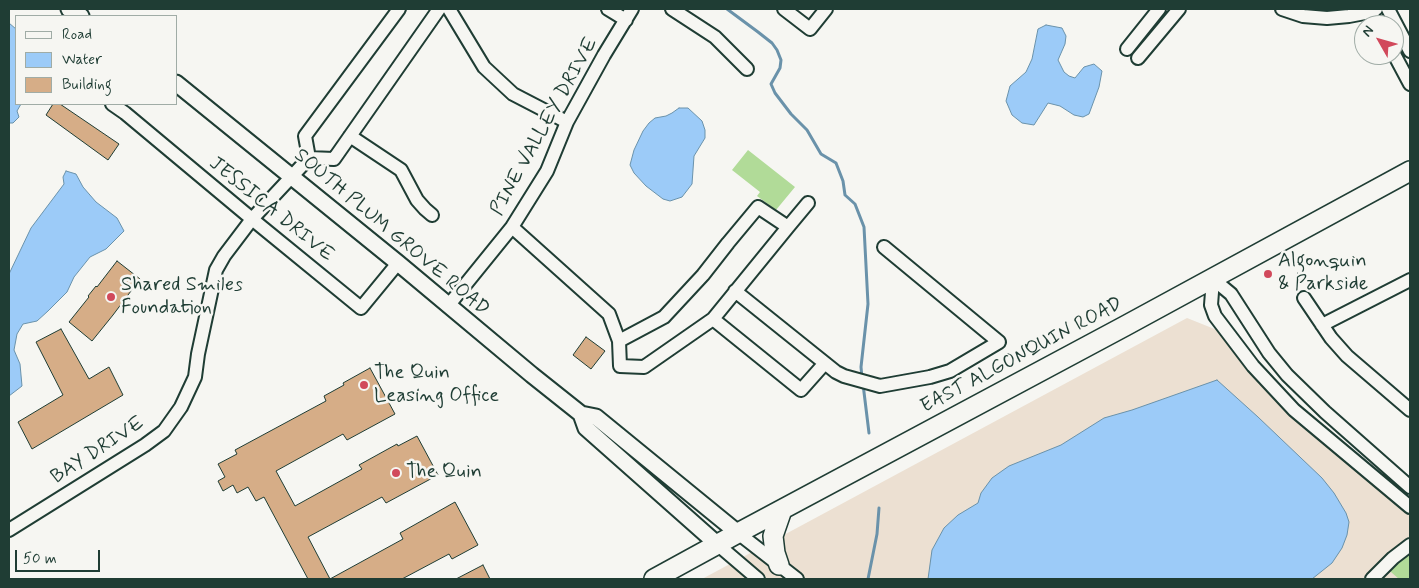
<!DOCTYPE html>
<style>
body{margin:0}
#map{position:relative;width:1419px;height:588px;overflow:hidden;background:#f6f6f2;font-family:Mynerve,sans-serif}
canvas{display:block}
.frame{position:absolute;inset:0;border:10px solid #1f3d34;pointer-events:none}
.legend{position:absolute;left:15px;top:15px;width:162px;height:90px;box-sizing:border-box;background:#f6f6f2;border:1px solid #a0aca6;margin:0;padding:6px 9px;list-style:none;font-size:15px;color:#1f3d34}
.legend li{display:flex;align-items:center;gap:10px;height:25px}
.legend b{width:25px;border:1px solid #a0aca6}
.north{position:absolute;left:1354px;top:15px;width:50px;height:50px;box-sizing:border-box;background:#f6f6f2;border:1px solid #a0aca6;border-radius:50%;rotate:308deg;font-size:14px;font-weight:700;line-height:20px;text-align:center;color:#1f3d34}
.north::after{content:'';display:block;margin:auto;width:18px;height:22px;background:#d1495b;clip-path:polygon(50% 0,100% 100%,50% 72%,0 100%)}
.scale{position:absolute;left:15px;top:550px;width:85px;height:22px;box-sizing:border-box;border:2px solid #1f3d34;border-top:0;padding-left:6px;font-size:15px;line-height:18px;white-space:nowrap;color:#1f3d34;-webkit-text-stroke:4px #f6f6f2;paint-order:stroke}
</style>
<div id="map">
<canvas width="1419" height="588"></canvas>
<div class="frame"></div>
<ul class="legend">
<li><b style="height:6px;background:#f6f6f2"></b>Road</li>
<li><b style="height:14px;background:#9ccbf8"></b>Water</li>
<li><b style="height:14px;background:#d6ad87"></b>Building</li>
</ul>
<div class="north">N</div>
<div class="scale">50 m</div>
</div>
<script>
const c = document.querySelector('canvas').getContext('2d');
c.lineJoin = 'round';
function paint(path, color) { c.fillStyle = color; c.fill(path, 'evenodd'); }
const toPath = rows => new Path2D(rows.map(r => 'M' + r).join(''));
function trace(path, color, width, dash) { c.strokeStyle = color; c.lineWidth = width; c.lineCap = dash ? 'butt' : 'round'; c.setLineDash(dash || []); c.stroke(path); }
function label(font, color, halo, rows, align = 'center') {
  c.font = font + ' Mynerve,sans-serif'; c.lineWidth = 5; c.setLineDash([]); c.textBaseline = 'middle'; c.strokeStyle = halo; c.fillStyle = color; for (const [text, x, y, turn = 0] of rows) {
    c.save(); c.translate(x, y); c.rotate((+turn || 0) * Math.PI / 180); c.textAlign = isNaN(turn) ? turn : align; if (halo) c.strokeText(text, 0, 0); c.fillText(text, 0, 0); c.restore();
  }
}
paint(toPath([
 [1187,318,1217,330,1275,395,1410,507,1410,579,702,579]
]), '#ece0d2');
paint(toPath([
 [748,150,795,187,776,210,757,196,760,192,732,170],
 [1410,545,1410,579,1399,579,1384,566]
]), '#b1db98');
const water = toPath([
 [9,23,16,29,16,104,21,104,17,111,19,117,13,123,9,123,9,23],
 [1046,25,1062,28,1066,36,1065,44,1058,60,1064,72,1069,76,1075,78,1084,67,1094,64,1102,71,1099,87,1089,114,1083,117,1074,115,1060,106,1048,103,1034,125,1022,123,1012,115,1006,101,1010,86,1026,72,1032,59,1038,29,1046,25],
 [679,108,688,108,702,121,705,130,705,138,694,156,692,184,682,197,670,201,663,199,646,186,634,173,630,165,634,150,643,131,649,123,655,118,666,116,672,113,679,108],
 [66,171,76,174,83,187,96,202,117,218,124,231,106,249,90,257,74,277,67,292,48,311,37,321,23,324,17,334,14,350,20,364,22,386,9,396,9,274,31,228,64,184,63,177,66,171],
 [1217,380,1258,417,1322,478,1334,493,1346,513,1349,522,1347,535,1342,548,1332,563,1312,579,928,579,932,550,944,528,958,515,978,503,981,493,992,478,1009,466,1061,445,1104,418,1132,410,1217,380]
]);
paint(water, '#9ccbf8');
trace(water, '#6a92aa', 1);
trace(toPath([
 [727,9,758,32,772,43,777,50,781,60,780,68,771,84,775,93,791,114,807,130,821,154,836,163,843,181,845,195,855,204,864,227,868,304,861,367,862,378],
 [863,384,869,433],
 [868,579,877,534,879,508]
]), '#6a92aa', 3);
const building = toPath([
 [53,104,60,104,119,144,108,160,46,115,53,104],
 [117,261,140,279,113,315,92,341,69,322,89,297,88,296,96,286,97,287,117,261],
 [61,329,89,379,109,367,123,395,32,449,18,422,63,395,36,342,61,329],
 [586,337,605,351,591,369,573,355,586,337],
 [370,368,395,414,347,440,343,434,276,471,295,506,362,469,359,465,397,444,398,446,417,436,438,475,386,503,382,497,308,537,330,579,403,539,400,533,455,502,478,545,452,559,449,554,402,579,308,579,264,497,256,501,248,487,237,493,233,485,223,491,218,481,225,477,218,464,237,454,235,450,326,401,324,396,344,385,343,383,370,368],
 [483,565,490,579,456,579,483,565]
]);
paint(building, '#d6ad87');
trace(building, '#1f3d34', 1);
const minor = toPath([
 [449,9,484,67,513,94,567,122],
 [608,9,626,20],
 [672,9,715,37,747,69],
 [784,9,810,29,826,9],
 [1282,9,1303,16,1327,18,1349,16,1370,12,1376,9],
 [1388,9,1410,51],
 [1370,12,1378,25],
 [1127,49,1159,9],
 [1394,54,1410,84],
 [1138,58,1179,9],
 [112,104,125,113,252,219,361,308,398,263],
 [350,136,401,170,417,200,425,209,432,215],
 [309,158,305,136,399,9],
 [512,227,609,314,619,341],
 [788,227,758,207,728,243,703,275,664,317,619,341,620,366,644,367,713,319,788,227,808,203],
 [1213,279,1211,305,1215,316,1253,366,1294,410,1410,507],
 [1213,279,1231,294,1269,353,1287,375,1325,412,1410,487],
 [735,291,836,372,844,376,880,386,930,377,950,371,999,342,884,247],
 [1304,298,1331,338,1347,356,1410,410],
 [448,306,512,227,547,171,567,122,604,55,632,9],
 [713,319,801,390,825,363],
 [1322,325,1410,280],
 [9,530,145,445,164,431,181,407,195,377,198,354,216,270,224,256,252,219,309,158,334,159,439,9],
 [738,533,797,579],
 [717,544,758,579],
 [1372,579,1393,558,1410,545]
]);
const tertiary = toPath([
 [69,9,81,16],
 [176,83,398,263,532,375,581,414,596,417,738,533],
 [581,414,586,428,717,544]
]);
const primary = toPath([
 [779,565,775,553,773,536,782,510],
 [654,579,738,533,1125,326,1410,171]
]);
trace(minor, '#1f3d34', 16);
trace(tertiary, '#1f3d34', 19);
trace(primary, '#1f3d34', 22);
trace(minor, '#f6f6f2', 12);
trace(tertiary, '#f6f6f2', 15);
trace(primary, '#f6f6f2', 19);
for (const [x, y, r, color] of [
 [1268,274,5,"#d1495b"],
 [111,297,5,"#d1495b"],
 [364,385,5,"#d1495b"],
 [396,473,5,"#d1495b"]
]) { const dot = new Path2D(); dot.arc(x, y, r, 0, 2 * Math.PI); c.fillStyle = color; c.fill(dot); trace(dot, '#f6f6f2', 2); }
label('20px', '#1f3d34', '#f6f6f2', [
 ["PINE VALLEY DRIVE",545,127,-61],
 ["JESSICA DRIVE",271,210,39],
 ["SOUTH PLUM GROVE ROAD",391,233,40],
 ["EAST ALGONQUIN ROAD",1022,356,-28],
 ["BAY DRIVE",98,451,-33]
]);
label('20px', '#1f3d34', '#f6f6f2', [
 ["Algonquin",1278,262],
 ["& Parkside",1278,285],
 ["Shared Smiles",121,286],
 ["Foundation",121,309],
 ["The Quin",374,374],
 ["Leasing Office",374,397],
 ["The Quin",406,473]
], 'left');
</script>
